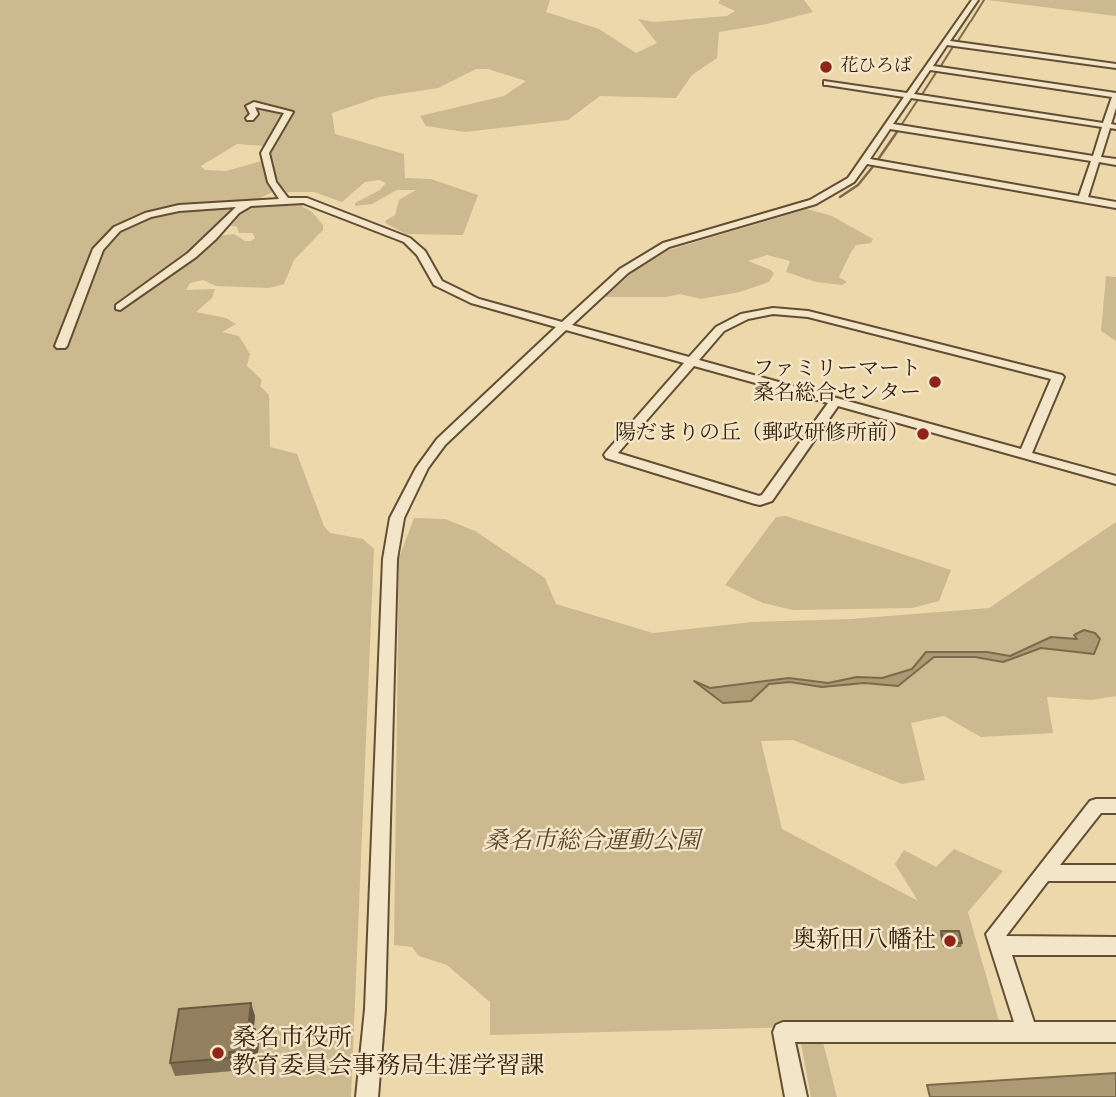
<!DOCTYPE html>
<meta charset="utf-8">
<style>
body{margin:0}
canvas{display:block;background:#ecd8aa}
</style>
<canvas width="1116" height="1097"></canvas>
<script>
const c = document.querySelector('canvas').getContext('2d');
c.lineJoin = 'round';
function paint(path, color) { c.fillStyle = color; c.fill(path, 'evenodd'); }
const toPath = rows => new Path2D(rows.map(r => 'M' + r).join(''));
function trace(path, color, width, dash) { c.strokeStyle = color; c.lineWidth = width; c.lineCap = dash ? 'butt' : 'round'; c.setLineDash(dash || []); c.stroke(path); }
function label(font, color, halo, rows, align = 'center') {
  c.font = font + ' "Libre Bodoni","Noto Serif JP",serif'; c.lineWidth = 5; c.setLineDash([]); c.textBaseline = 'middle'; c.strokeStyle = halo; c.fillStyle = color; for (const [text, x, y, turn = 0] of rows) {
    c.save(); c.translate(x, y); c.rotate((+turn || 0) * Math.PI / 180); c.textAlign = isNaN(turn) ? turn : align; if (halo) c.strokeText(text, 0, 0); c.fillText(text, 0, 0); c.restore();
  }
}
paint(toPath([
 [0,0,550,0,546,12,599,29,636,53,657,43,638,19,654,22,727,16,735,11,718,3,720,0,804,0,813,12,767,24,719,32,717,58,692,75,676,98,600,96,568,120,465,132,426,126,420,116,504,96,526,81,488,69,476,69,438,88,379,97,332,113,335,134,404,154,405,178,431,179,478,195,463,235,406,234,387,224,385,221,395,215,399,200,416,190,397,190,372,204,355,206,355,203,380,190,386,183,379,180,365,182,342,202,314,192,287,192,275,180,268,151,290,112,260,104,254,106,287,112,265,146,237,144,201,166,205,170,226,171,262,161,275,191,258,199,196,204,145,214,113,229,94,248,57,346,67,346,101,249,119,231,140,220,166,212,246,203,231,211,210,237,234,234,245,241,251,241,255,238,253,233,239,233,237,227,227,225,234,215,249,205,296,203,312,212,323,225,323,230,294,260,284,284,269,288,216,286,203,280,190,283,186,290,215,289,212,298,196,312,226,318,236,324,222,332,239,336,250,354,247,366,262,380,260,386,269,395,270,447,297,454,324,526,330,533,363,539,374,549,351,1097,0,1097],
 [987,0,1116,0,1116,16],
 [807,209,832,216,873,239,871,243,856,245,850,254,839,277,847,282,842,285,816,282,786,272,790,261,767,255,748,261,771,270,774,273,769,282,740,292,701,299,680,294,666,297,605,297,633,272,669,250],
 [1106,276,1116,277,1116,341,1101,331],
 [786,516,951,570,939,601,912,608,793,610,763,603,725,585,776,517],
 [414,518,445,519,475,531,545,578,556,604,653,633,752,622,851,619,989,608,1116,522,1116,696,1092,700,1047,697,1053,733,981,737,944,716,911,723,925,780,902,784,793,740,761,741,782,829,918,901,895,864,904,850,936,867,954,849,1003,871,968,912,1001,1028,819,1027,837,1097,811,1097,798,1027,490,1035,490,1002,447,965,419,956,412,947,394,945,399,558]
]), '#cdb98f');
const water = toPath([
 [1084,630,1095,633,1100,639,1094,654,1041,648,1003,662,975,657,934,657,898,686,864,683,822,687,790,682,769,684,751,701,723,703,694,681,710,688,789,678,828,683,857,677,882,678,912,669,926,652,987,652,1010,656,1051,637,1077,639,1074,635,1084,630],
 [1116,1073,1116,1097,930,1097,927,1085,1116,1073]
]);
paint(water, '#ae9975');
trace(water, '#7e694b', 2);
trace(toPath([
 [971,21,984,0],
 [956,44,970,22],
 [939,69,954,45],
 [921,96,937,71],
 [900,127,919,98]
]), '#7e694b', 2);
trace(toPath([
 [877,161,899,129],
 [840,197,858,185,875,164]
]), '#7e694b', 2.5);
const minor = toPath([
 [972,0,978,0,950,41,1116,64,1116,68,947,45,933,66,1116,93,1116,108,1111,124,1116,125,1116,129,1110,128,1101,157,1116,159,1116,165,1099,162,1088,197,1116,202,1116,208,867,164,854,182,816,204,669,247,628,273,572,325,689,357,716,327,741,314,773,308,808,311,1062,375,1064,377,1032,453,1116,476,1116,484,838,406,772,501,760,505,755,504,606,458,604,455,606,452,684,363,566,330,445,445,428,468,404,518,397,559,385,1009,378,1097,356,1097,365,1009,383,559,390,518,416,468,437,439,556,327,471,303,434,285,417,255,404,242,303,203,251,206,239,213,216,239,196,257,120,310,116,309,116,305,188,253,236,207,179,211,151,217,120,231,103,250,67,346,65,348,57,348,55,346,93,249,114,227,145,213,179,205,279,199,268,182,261,153,284,113,255,107,258,114,253,120,247,120,246,118,250,114,246,106,254,102,293,112,269,153,276,182,288,198,307,198,410,238,425,251,442,281,479,299,562,322,620,269,663,243,810,200,848,178,904,97,827,85,824,85,824,81,907,93,972,0],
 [930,70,1112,97,1103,123,914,94,930,70],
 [911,98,1102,127,1093,156,893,124,911,98],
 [890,129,1091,161,1079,196,870,159,890,129],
 [773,314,808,317,1051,379,1021,449,699,360,724,331,748,319,773,314],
 [694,366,828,403,762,495,759,496,618,453,694,366],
 [1096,799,1116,799,1116,813,1101,813,1060,865,1116,865,1116,881,1048,881,1006,936,1116,937,1116,955,1012,955,1034,1022,1116,1022,1116,1042,795,1042,807,1097,785,1097,773,1032,776,1025,783,1022,1014,1022,986,934,1090,801,1096,799]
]);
trace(minor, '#634e34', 4);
paint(minor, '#f3e6c8');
paint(toPath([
 [941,931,962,943,961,947,943,947,940,935],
 [255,1016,254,1029,259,1042,257,1063,234,1065,233,1071,175,1076,170,1063]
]), '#7f6e52');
paint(toPath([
 [251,1003,255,1016,252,1043,248,1029],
 [255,1029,259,1042,257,1063,252,1050],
 [229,1052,234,1065,233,1071,229,1058]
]), '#685a42');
const building = toPath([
 [941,931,959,931,962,943,944,943,941,931],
 [251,1003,248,1029,255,1029,252,1050,229,1052,229,1058,170,1063,179,1009,251,1003]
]);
paint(building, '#94805f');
trace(building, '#685a42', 2);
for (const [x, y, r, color] of [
 [826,67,7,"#8f2418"],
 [935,382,7,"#8f2418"],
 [923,434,7,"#8f2418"],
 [950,941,7,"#8f2418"],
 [218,1053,7,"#8f2418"]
]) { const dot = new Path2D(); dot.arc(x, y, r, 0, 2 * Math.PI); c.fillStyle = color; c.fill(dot); trace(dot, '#f3e6c8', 2.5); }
label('18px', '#35200d', '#f3e6c8', [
 ["花ひろば",840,67]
], 'left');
label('21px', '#35200d', '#f3e6c8', [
 ["ファミリーマート",921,370],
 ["桑名総合センター",921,394],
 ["陽だまりの丘（郵政研修所前）",909,434]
], 'right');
label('italic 24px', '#5b462e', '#f3e6c8', [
 ["桑名市総合運動公園",592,842]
]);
label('24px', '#35200d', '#f3e6c8', [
 ["奥新田八幡社",936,941],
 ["桑名市役所",232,1039,"left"],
 ["教育委員会事務局生涯学習課",232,1067,"left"]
], 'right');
</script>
